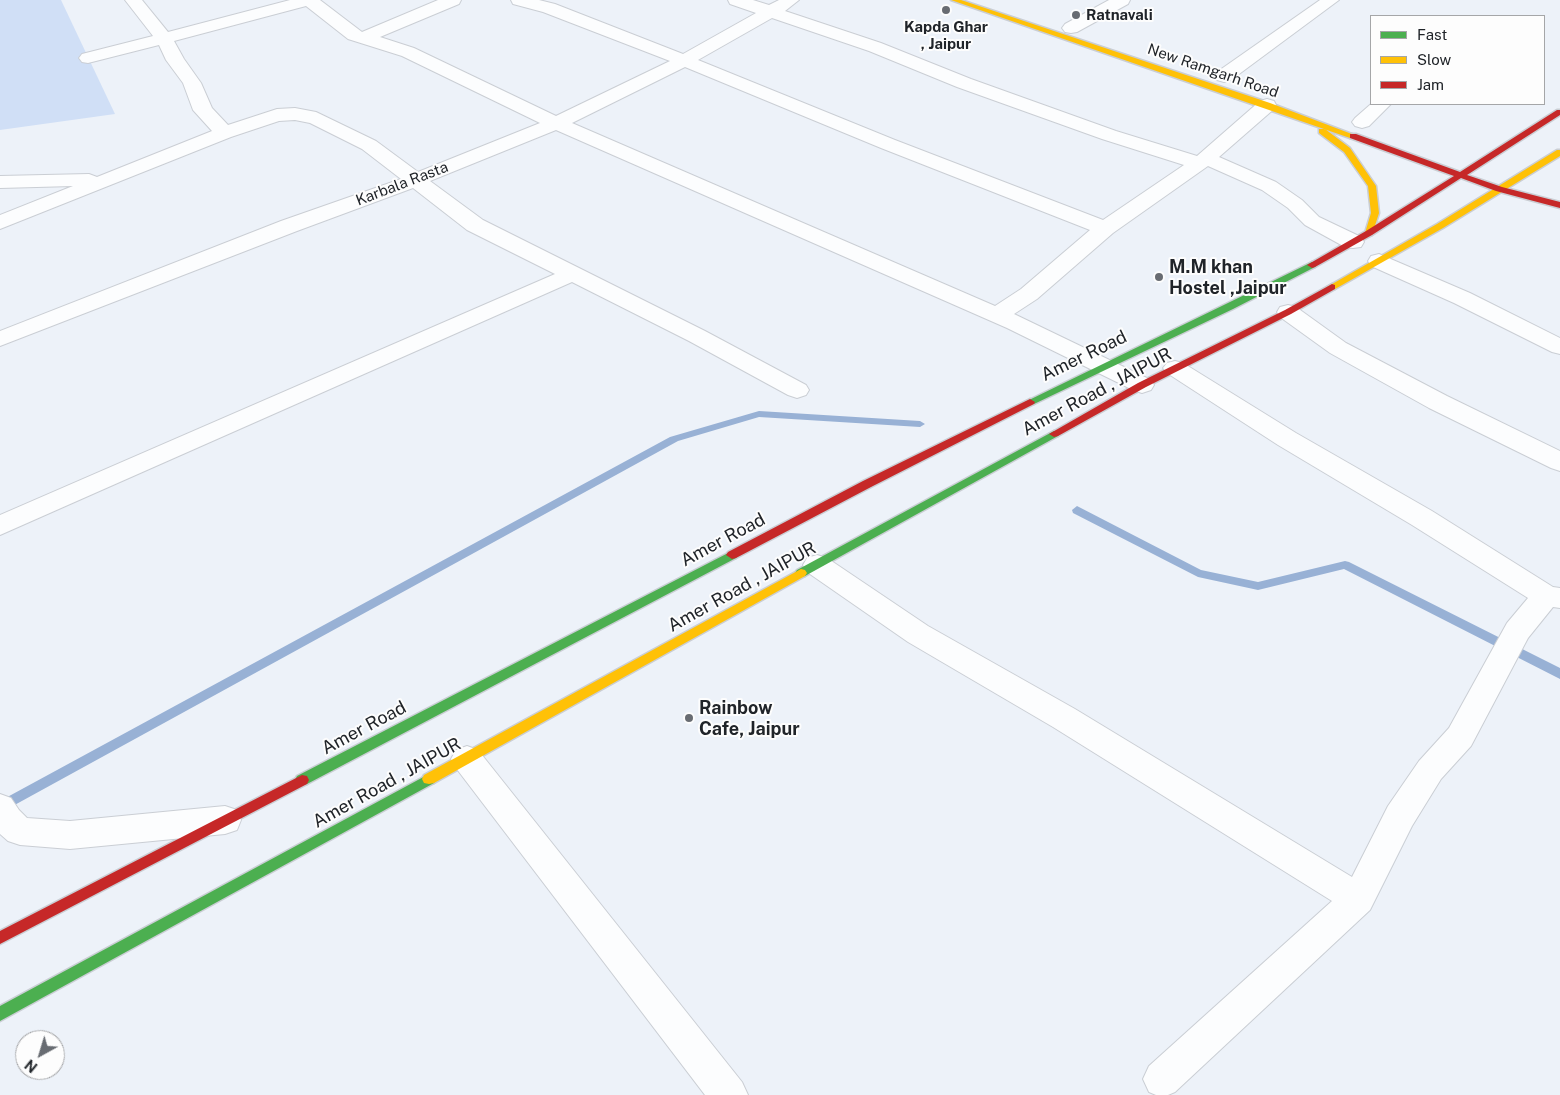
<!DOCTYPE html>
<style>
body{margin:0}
#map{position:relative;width:1560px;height:1095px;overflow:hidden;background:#edf2f9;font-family:"Public Sans",sans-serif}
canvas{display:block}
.legend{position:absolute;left:1370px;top:15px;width:175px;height:90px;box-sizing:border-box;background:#fdfdfd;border:1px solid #a5a6a8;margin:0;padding:6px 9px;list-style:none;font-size:15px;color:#202429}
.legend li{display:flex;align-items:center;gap:10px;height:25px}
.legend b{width:25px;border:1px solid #a5a6a8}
.north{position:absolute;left:15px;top:1030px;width:50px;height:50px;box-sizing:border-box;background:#fdfdfd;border:1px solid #a5a6a8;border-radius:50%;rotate:219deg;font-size:14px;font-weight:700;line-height:20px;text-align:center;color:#202429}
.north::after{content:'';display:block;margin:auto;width:18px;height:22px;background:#686c72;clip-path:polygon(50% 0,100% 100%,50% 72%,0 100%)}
</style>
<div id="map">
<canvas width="1560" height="1095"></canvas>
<ul class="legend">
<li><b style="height:6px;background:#4caf50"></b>Fast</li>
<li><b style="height:6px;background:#ffc107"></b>Slow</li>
<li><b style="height:6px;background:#c62828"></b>Jam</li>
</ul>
<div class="north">N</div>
</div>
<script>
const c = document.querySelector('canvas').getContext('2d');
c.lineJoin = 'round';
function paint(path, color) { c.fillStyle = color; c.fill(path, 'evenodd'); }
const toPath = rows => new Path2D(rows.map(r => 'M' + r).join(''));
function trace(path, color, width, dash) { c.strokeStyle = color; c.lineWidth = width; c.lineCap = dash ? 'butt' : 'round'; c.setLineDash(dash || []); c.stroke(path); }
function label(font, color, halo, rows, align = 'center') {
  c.font = font + ' "Public Sans",sans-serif'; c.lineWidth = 4; c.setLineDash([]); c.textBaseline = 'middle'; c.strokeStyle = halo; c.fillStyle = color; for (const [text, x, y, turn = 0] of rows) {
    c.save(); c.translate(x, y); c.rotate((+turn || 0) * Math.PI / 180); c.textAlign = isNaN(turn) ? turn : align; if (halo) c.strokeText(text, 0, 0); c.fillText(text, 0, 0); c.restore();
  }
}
paint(toPath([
 [0,0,61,0,115,114,0,130]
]), '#d0dff6');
paint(toPath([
 [759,411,920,421,925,424,920,427,759,417,678,441,0,813,0,801,670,437,759,411],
 [1077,506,1201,570,1258,582,1345,561,1349,562,1560,668,1560,679,1344,569,1258,590,1198,577,1073,513,1072,510,1077,506]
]), '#98b1d5');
const street = toPath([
 [125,0,142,0,168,32,290,0,320,0,362,32,438,0,461,0,459,4,380,37,414,48,556,116,670,61,543,12,513,4,511,0,539,0,555,4,683,54,756,13,730,4,728,0,753,0,769,5,779,0,799,0,785,11,881,43,971,79,1116,131,1197,156,1260,101,1267,99,1274,101,1276,105,1274,109,1219,157,1276,182,1302,200,1319,217,1361,237,1364,242,1361,247,1353,248,1345,247,1305,225,1288,208,1262,190,1208,166,1113,233,1037,299,1014,314,1151,380,1154,385,1151,390,1142,393,1133,390,1007,328,556,130,430,181,483,220,705,331,806,385,809,390,806,395,797,398,788,395,689,341,572,282,0,535,0,515,555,274,467,230,413,188,297,231,0,346,0,331,281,221,401,179,362,149,310,123,295,120,279,121,231,137,0,229,0,215,73,186,0,188,0,176,89,174,97,177,212,131,193,110,183,83,166,60,159,45,88,63,82,62,79,58,82,54,153,36,125,0],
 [306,6,348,39,402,56,540,123,418,172,376,141,316,112,295,108,277,109,228,125,212,108,201,83,184,59,174,41,306,6],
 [772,18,869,51,957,87,1102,139,1184,165,1103,220,895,140,698,60,772,18],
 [685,67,881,148,1090,230,1021,289,995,306,572,123,685,67],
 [1109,0,1130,0,1128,4,1077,32,1071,33,1065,32,1062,28,1065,24,1109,0],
 [1320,0,1339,0,1231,80,1224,82,1217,80,1215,76,1217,72,1320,0],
 [1371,104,1391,104,1369,126,1362,128,1355,126,1352,122,1355,118,1371,104],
 [1379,254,1470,293,1560,338,1560,354,1552,352,1454,303,1371,266,1368,261,1371,256,1379,254],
 [1288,305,1296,307,1346,343,1447,396,1560,451,1560,471,1551,468,1429,408,1330,353,1280,317,1277,312,1280,307,1288,305],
 [1175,361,1183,363,1296,433,1432,511,1553,587,1560,588,1560,608,1553,607,1528,638,1471,746,1441,779,1412,826,1370,910,1175,1092,1168,1095,1156,1095,1149,1092,1143,1079,1149,1066,1332,901,1053,727,908,642,807,572,803,565,807,558,817,555,827,558,928,626,1075,709,1352,877,1388,806,1419,761,1449,728,1507,623,1528,598,1412,525,1278,445,1167,373,1163,368,1167,363,1175,361],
 [467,746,478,750,742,1082,748,1095,705,1095,456,768,451,759,456,750,467,746],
 [0,794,11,798,19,810,27,818,70,821,225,806,237,810,241,820,237,830,225,834,70,849,20,845,8,841,0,834,0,794]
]);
const fast = toPath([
 [1312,262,1317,265,1315,267,1233,309,1034,404,1026,404,1025,402,1312,262],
 [1054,431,1059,434,1058,436,805,576,801,577,795,573,797,570,1054,431],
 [732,551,736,552,738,555,736,558,307,784,302,785,297,784,295,780,297,776,732,551],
 [429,774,434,775,436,779,434,783,0,1021,0,1006,429,774]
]);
const slow = toPath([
 [951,0,961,0,1270,103,1357,136,1350,138,951,0],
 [1319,129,1325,129,1350,148,1376,186,1379,213,1372,235,1366,235,1365,233,1371,213,1368,186,1344,152,1319,133,1319,129],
 [1557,150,1560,150,1560,156,1443,228,1335,289,1329,289,1327,287,1437,224,1557,150],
 [801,569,805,570,807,573,805,576,434,783,429,784,424,783,422,779,424,775,801,569]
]);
const jam = toPath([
 [1557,110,1560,110,1560,115,1467,175,1502,187,1560,202,1560,208,1496,191,1461,178,1372,235,1315,267,1312,268,1307,265,1366,231,1454,176,1350,138,1350,134,1356,134,1460,172,1557,110],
 [1332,284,1335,285,1335,289,1291,314,1146,387,1058,436,1054,437,1049,434,1138,383,1285,310,1332,284],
 [1030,399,1035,402,1034,404,871,487,736,558,732,559,726,555,728,552,863,481,1030,399],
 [302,775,307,776,309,780,307,784,0,944,0,931,302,775]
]);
trace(street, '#caced4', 2);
trace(fast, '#caced4', 3);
trace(slow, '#caced4', 3);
trace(jam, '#caced4', 3);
paint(street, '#fcfdfe');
paint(fast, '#4caf50');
paint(slow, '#ffc107');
paint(jam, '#c62828');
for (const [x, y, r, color] of [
 [946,10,5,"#686c72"],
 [1076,15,5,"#686c72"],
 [1159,277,5,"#686c72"],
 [689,718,5,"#686c72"]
]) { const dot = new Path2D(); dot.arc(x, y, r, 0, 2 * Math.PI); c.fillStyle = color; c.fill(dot); trace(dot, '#fdfdfd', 2); }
label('bold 15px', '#202429', '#fdfdfd', [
 ["Ratnavali",1086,15],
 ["Kapda Ghar",946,27,"center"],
 [", Jaipur",946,44,"center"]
], 'left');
label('15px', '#202429', '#fdfdfd', [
 ["New Ramgarh Road",1213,71,19],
 ["Karbala Rasta",402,184,-21]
]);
label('bold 18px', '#202429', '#fdfdfd', [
 ["M.M khan",1169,267],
 ["Hostel ,Jaipur",1169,288],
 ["Rainbow",699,708],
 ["Cafe, Jaipur",699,729]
], 'left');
label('18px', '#202429', '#fdfdfd', [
 ["Amer Road",1084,356,-26],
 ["Amer Road , JAIPUR",1097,392,-28],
 ["Amer Road",723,540,-28],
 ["Amer Road , JAIPUR",742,587,-29],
 ["Amer Road",364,728,-28],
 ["Amer Road , JAIPUR",387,783,-29]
]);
</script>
